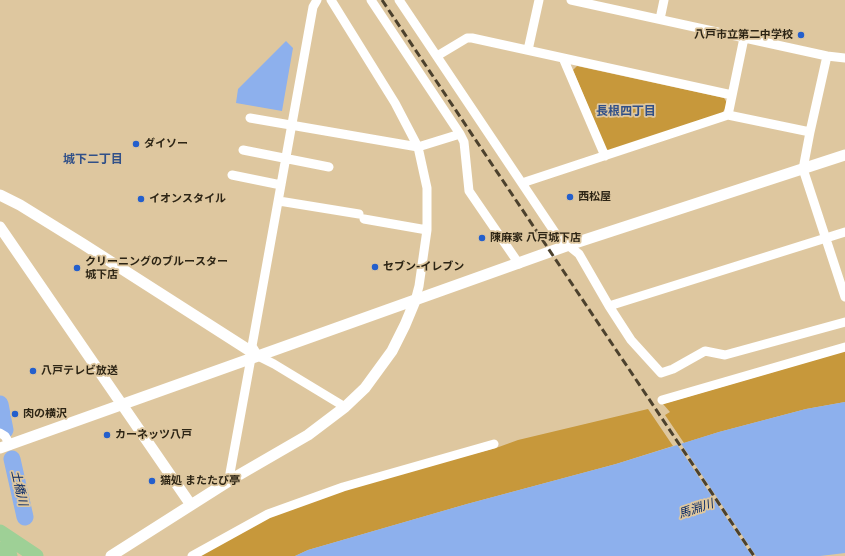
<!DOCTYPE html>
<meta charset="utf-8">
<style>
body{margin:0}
canvas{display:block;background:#dec79f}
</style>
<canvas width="845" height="556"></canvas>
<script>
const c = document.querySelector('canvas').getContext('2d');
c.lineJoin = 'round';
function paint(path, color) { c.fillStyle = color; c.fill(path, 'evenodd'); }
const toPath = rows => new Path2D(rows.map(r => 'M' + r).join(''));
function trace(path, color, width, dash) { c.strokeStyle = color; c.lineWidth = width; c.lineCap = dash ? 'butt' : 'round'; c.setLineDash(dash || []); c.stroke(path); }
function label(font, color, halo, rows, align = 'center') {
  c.font = font + ' Montserrat,"Noto Sans JP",sans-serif'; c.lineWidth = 3.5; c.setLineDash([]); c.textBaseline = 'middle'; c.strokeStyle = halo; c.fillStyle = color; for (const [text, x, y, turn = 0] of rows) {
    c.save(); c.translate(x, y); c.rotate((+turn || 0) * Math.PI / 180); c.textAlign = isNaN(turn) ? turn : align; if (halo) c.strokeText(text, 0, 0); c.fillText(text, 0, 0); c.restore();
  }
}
paint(toPath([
 [577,66,724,98,727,103,725,109,722,113,610,151,606,149,573,70],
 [845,351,845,402,806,409,719,432,684,443,665,415,670,412,663,404],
 [648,409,673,446,616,464,467,504,308,550,295,556,200,556,270,517,343,490,393,475,496,448,518,440]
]), '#c7983b');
paint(toPath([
 [286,41,293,48,282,111,236,103,238,89],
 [845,402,845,553,820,556,295,556,308,550,467,504,616,464,719,432,806,409]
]), '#8db0ed');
paint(toPath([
 [680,442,756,556,752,556,676,443]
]), '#dec79f');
trace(toPath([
 [0,404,5,430],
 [12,459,25,517]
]), '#8db0ed', 17);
trace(toPath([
 [317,0,313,7,252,346,258,356,274,364,345,407],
 [331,0,395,103,418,147,427,188,427,230,419,286,415,301],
 [399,0,558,237,579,254,609,306,631,340,661,373,673,369,705,351,725,355,845,322],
 [571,0,827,56,845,58],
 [660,19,664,0],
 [528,50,539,0],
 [437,56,467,38,472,38,732,95],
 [827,56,810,132,803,169,845,297],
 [563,58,605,156],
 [728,115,744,38],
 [250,118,418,147,460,134,371,0],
 [460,134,464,142,469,191,519,264],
 [243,150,329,167],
 [232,175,281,185],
 [522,183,728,115,810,132],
 [279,201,359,214],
 [364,219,427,230],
 [609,306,845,232],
 [662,400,845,347],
 [0,433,5,436,10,445],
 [232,479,230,473,251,358],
 [192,556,268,514,343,487,494,444]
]), '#fff', 9);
trace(toPath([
 [0,195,20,205,83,244,258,356],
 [0,227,191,505],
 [0,448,569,245,845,155],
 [111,556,232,479,308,435,345,407,365,388,392,351,405,325,415,301]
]), '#fff', 11);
trace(toPath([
 [0,532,36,556],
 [0,549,10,556]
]), '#9ed096', 15);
trace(toPath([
 [382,0,754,556]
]), '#4c412d', 3, [8, 4]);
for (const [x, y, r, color] of [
 [801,35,4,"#245fcc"],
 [136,144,4,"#245fcc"],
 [570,197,4,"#245fcc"],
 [141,199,4,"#245fcc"],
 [482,238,4,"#245fcc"],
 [375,267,4,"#245fcc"],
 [77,268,4,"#245fcc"],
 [33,371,4,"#245fcc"],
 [15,414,4,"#245fcc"],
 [107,435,4,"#245fcc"],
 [152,481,4,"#245fcc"]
]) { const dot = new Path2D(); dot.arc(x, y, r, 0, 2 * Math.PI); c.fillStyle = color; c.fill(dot); trace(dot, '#dec79f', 1.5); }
label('bold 11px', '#2d2515', '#dec79f', [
 ["八戸市立第二中学校",793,35,"right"],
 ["ダイソー",144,144],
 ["西松屋",578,197],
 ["イオンスタイル",149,199],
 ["陳麻家 八戸城下店",490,238],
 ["クリーニングのブルースター",85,262],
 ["城下店",85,275],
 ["セブン-イレブン",383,267],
 ["八戸テレビ放送",41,371],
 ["肉の横沢",23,414],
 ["カーネッツ八戸",115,435],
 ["猫処 またたび亭",160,481]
], 'left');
label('bold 12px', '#315088', '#dec79f', [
 ["長根四丁目",626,111],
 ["城下二丁目",93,159]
]);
label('italic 12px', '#062764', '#dec79f', [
 ["土橋川",19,488,77],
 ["馬淵川",696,509,-18]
]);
</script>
